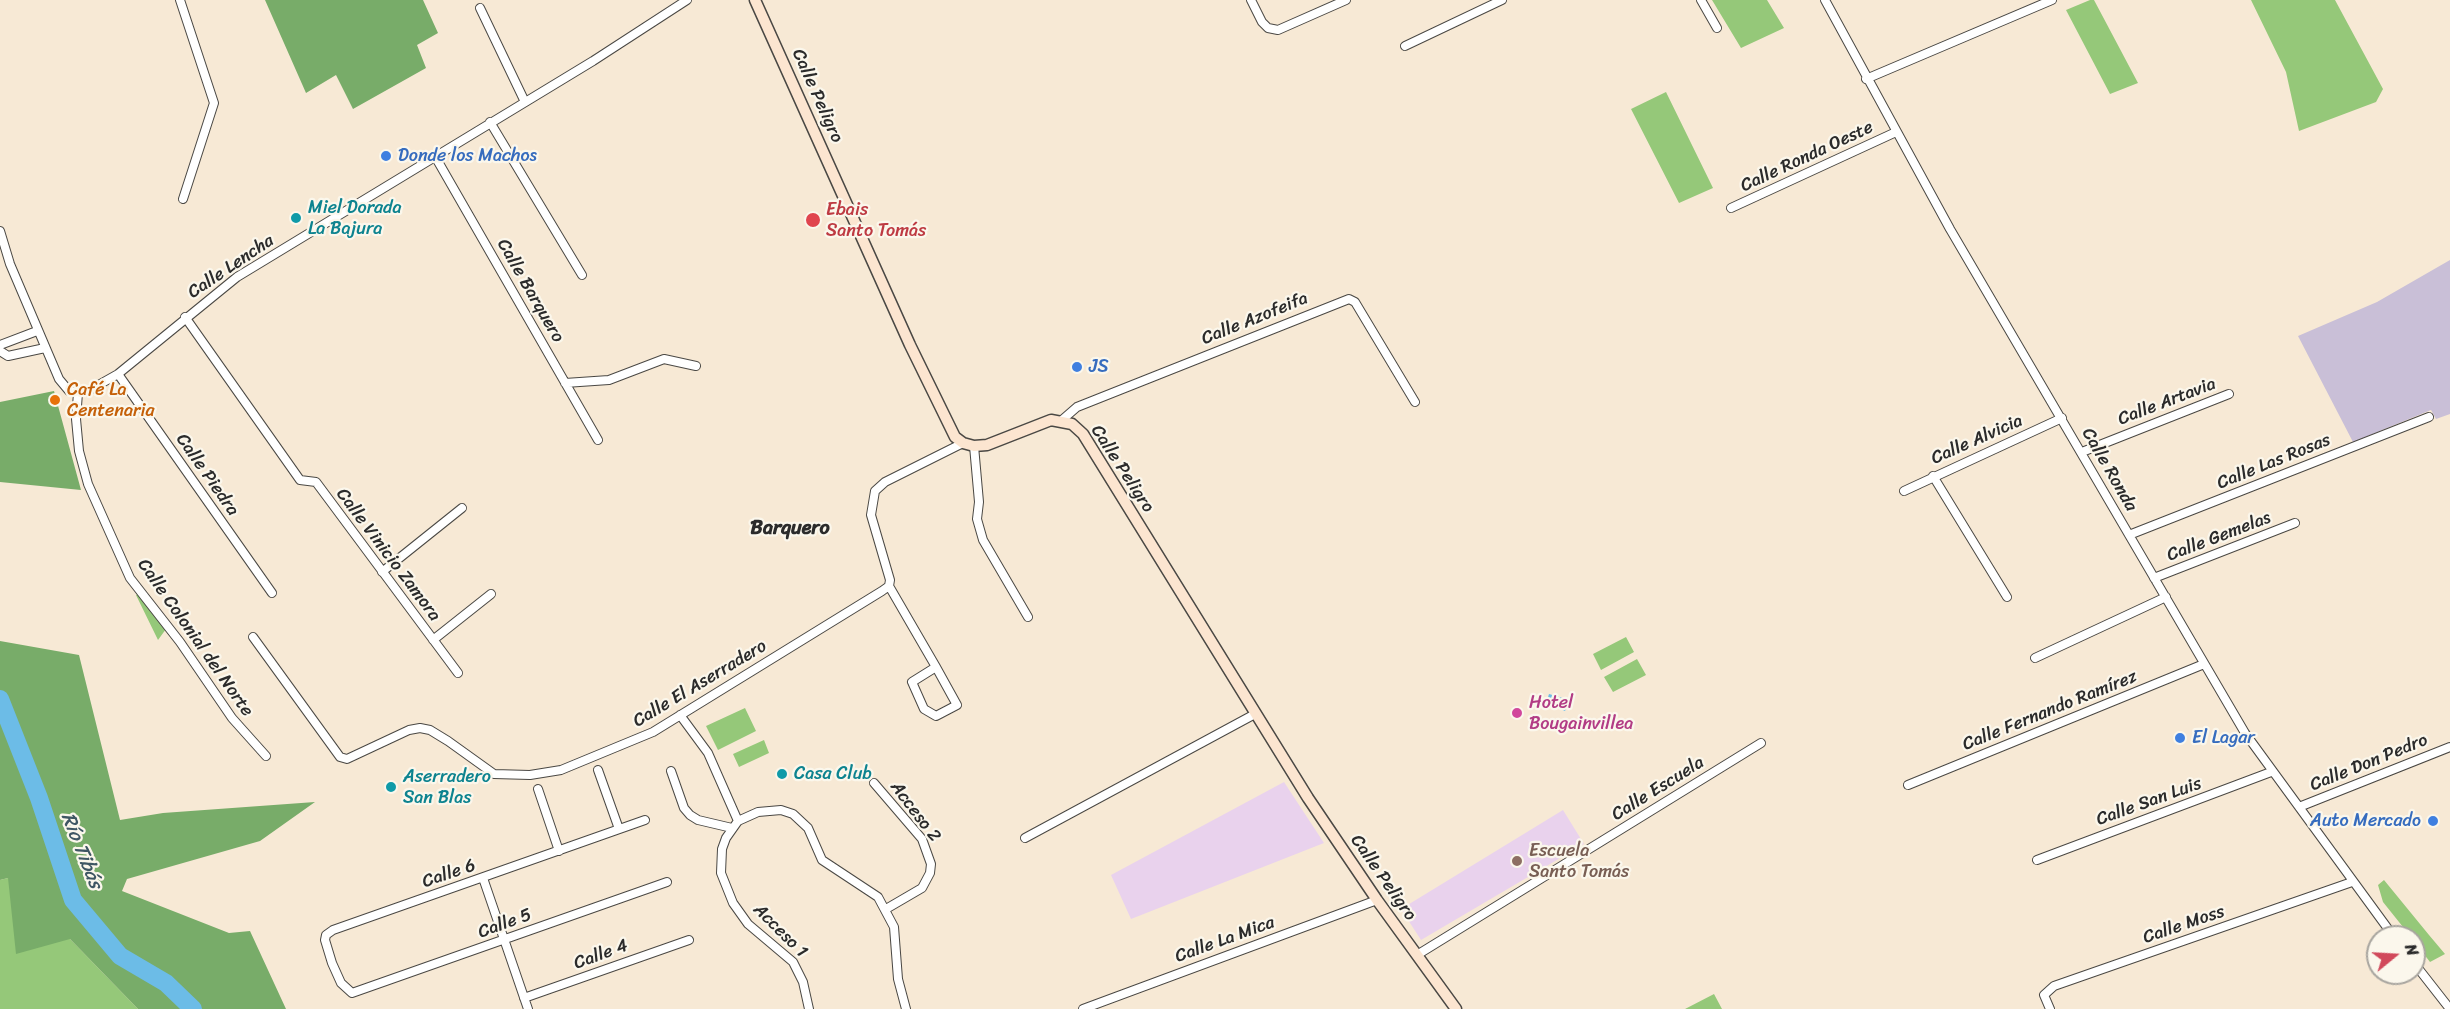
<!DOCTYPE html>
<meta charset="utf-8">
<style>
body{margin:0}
#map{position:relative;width:2450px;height:1009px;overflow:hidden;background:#f7e9d5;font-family:Sriracha,sans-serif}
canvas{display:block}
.north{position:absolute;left:2366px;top:925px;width:60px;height:60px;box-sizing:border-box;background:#fbf7ec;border:2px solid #a8a59f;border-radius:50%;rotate:72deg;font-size:16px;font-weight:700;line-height:24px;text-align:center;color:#2b2b2b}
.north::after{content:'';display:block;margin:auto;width:21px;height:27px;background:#d1495b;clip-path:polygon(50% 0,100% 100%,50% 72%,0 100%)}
</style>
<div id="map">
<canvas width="2450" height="1009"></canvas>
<div class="north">N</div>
</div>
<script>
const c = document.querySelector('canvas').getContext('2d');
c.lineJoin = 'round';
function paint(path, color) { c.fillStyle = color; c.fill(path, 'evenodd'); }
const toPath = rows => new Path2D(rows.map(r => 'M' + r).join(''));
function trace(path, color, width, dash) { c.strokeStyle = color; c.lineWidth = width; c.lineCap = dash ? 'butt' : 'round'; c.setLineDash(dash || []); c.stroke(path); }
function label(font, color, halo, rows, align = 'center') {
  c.font = font + ' Sriracha,sans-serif'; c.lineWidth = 4.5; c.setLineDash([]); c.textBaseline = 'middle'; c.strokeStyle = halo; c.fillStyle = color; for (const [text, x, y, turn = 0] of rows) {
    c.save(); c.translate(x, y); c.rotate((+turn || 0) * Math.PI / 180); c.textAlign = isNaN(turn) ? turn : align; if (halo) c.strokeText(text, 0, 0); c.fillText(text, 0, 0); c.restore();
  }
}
paint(toPath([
 [1284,782,1324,843,1131,919,1111,875],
 [1563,810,1584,844,1421,940,1401,909]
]), '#e9d2ed');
paint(toPath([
 [2450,260,2450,414,2436,419,2431,410,2353,442,2298,336,2377,302]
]), '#c9bfd7');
paint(toPath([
 [1712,0,1767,0,1784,28,1741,48],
 [2090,0,2094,0,2138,83,2110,94,2066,10],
 [2251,0,2335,0,2383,89,2376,102,2299,131,2286,72],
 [1666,92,1713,188,1679,203,1631,109],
 [140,593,166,629,158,640,136,595],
 [1626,637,1634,652,1601,670,1593,654],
 [1637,659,1646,675,1613,692,1604,677],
 [745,708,756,731,718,750,706,726],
 [764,740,769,753,739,767,733,754],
 [8,878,70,939,138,1009,0,1009,0,880],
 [2384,880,2429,935,2445,954,2430,962,2414,941,2414,937,2411,937,2383,902,2378,885],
 [1714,994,1722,1009,1685,1009]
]), '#95c879');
paint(toPath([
 [265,0,423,0,438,33,417,45,426,68,353,109,336,75,306,93],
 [54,391,81,490,0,482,0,402],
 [0,641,79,655,120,820,163,813,315,802,260,841,127,879,122,891,229,933,250,931,286,1009,138,1009,70,939,16,954,8,878,0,880]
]), '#78ac69');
paint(toPath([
 [1549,694,1566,699,1568,704,1565,711,1546,704]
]), '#6cbce7');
trace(toPath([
 [0,699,39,798,73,900,120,956,166,983,193,1009]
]), '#6cbce7', 18);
const minor = toPath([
 [180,0,214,103,183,199],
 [1251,0,1262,22,1268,28,1278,30,1346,0],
 [1701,0,1717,28],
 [1825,0,1950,229,2245,733,2394,937],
 [480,8,525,102],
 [1405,46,1502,0],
 [1866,79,2052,0],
 [490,122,582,275],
 [436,158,598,440],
 [1731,208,1896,132],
 [0,231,10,264,59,379,69,391,86,392,118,374,237,277,593,61,687,0],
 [185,317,300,480,316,482,458,673],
 [0,345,37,331],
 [0,351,8,356,45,348],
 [118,374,272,593],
 [565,383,609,380,664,359,696,366],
 [78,393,76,419,79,451,88,484,130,578,180,642,232,718,266,756],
 [1062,420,1077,407,1349,299,1355,302,1415,402],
 [974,446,979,502,977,519,983,540,1028,617],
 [2082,452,2229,394],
 [1933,476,2007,597],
 [1904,491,2062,418],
 [2129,535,2429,417],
 [382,572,462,508],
 [2154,578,2295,523],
 [889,586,936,667,957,705,936,716,924,709,912,682,936,667],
 [253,637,340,757,347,759,409,730,420,728,430,730,448,741,494,774,530,775,561,770,653,732,882,591,889,586,890,580,871,515,875,491,885,482,963,443],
 [433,640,491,594],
 [2035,658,2166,597],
 [680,715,708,753,738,821],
 [598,770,619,829],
 [671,771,684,808,690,815,698,820,732,828],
 [874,783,922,839,931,864,930,873,922,888,886,909],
 [1908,785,2204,664],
 [538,789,559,851],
 [2299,807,2450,747],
 [645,820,333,930,326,935,325,940,332,963,341,983,352,993,667,882],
 [1025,838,1255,714],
 [2037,860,2271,772],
 [483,878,528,1009],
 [1417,955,1761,743],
 [2414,963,2450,1009],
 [524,998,689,940],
 [809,1009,803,982,793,962,748,924,733,903,721,873,722,849,726,838,738,821,758,812,781,810,793,814,808,828,822,860,878,897,894,927,898,979,906,1009],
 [1083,1009,1377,900],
 [2050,1009,2044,995,2054,986,2352,882]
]);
const secondary = toPath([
 [755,0,910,345,955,437,963,443,974,446,987,445,1051,420,1072,424,1083,434,1308,798,1377,900,1456,1009]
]);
trace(minor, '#4a4844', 10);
trace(secondary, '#4a4844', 13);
trace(minor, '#fff', 8);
trace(secondary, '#fce5d0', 10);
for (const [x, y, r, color] of [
 [386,156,6,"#3f7fe0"],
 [296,218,6,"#0f9aa8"],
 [813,220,8,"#e0444e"],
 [1077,367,6,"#3f7fe0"],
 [55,400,6,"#e8710a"],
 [1517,713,6,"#d1479c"],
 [2180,738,6,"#3f7fe0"],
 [782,774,6,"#0f9aa8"],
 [391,787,6,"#0f9aa8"],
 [2433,821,6,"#3f7fe0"],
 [1517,861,6,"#8d6e63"]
]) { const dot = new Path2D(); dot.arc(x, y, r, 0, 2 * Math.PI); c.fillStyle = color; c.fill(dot); trace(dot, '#fbf7ec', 2); }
label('18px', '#2b2b2b', '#fbf7ec', [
 ["Calle Peligro",817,96,66],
 ["Calle Ronda Oeste",1807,157,-25],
 ["Calle Lencha",231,267,-34],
 ["Calle Barquero",530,291,60],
 ["Calle Azofeifa",1255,319,-22],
 ["Calle Artavia",2167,402,-21],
 ["Calle Alvicia",1977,440,-24],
 ["Calle Las Rosas",2274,462,-22],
 ["Calle Peligro",1122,469,57],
 ["Calle Ronda",2109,470,60],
 ["Calle Piedra",207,475,55],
 ["Calle Gemelas",2219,537,-21],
 ["Calle Vinicio Zamora",388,555,53],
 ["Calle Colonial del Norte",195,638,55],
 ["Calle El Aserradero",700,684,-31],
 ["Calle Fernando Ramírez",2050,711,-22],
 ["Calle Don Pedro",2369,763,-22],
 ["Calle Escuela",1658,789,-32],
 ["Calle San Luis",2149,802,-20],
 ["Acceso 2",915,812,53],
 ["Calle 6",449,874,-19],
 ["Calle Peligro",1383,878,55],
 ["Calle 5",505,924,-20],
 ["Calle Moss",2184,925,-19],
 ["Acceso 1",780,931,45],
 ["Calle La Mica",1225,940,-20],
 ["Calle 4",601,955,-20]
]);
label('18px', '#366cbe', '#fbf7ec', [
 ["Donde los Machos",398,156],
 ["JS",1089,367],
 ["El Lagar",2192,738],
 ["Auto Mercado",2421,821,"right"]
], 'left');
label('18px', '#0d838f', '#fbf7ec', [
 ["Miel Dorada",308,208],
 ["La Bajura",308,229],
 ["Casa Club",794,774],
 ["Aserradero",403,777],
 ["San Blas",403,798]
], 'left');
label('18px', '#be3a42', '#fbf7ec', [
 ["Ebais",826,210],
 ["Santo Tomás",826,231]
], 'left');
label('18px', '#c56008', '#fbf7ec', [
 ["Café La",67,390],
 ["Centenaria",67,411]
], 'left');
label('18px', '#b23c85', '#fbf7ec', [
 ["Hotel",1529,703],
 ["Bougainvillea",1529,724]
], 'left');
label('18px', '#785e54', '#fbf7ec', [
 ["Escuela",1529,851],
 ["Santo Tomás",1529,872]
], 'left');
label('bold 20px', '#2b2b2b', '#fbf7ec', [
 ["Barquero",790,529]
]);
label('italic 20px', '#3e5663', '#fbf7ec', [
 ["Río Tibás",81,851,68]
]);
</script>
